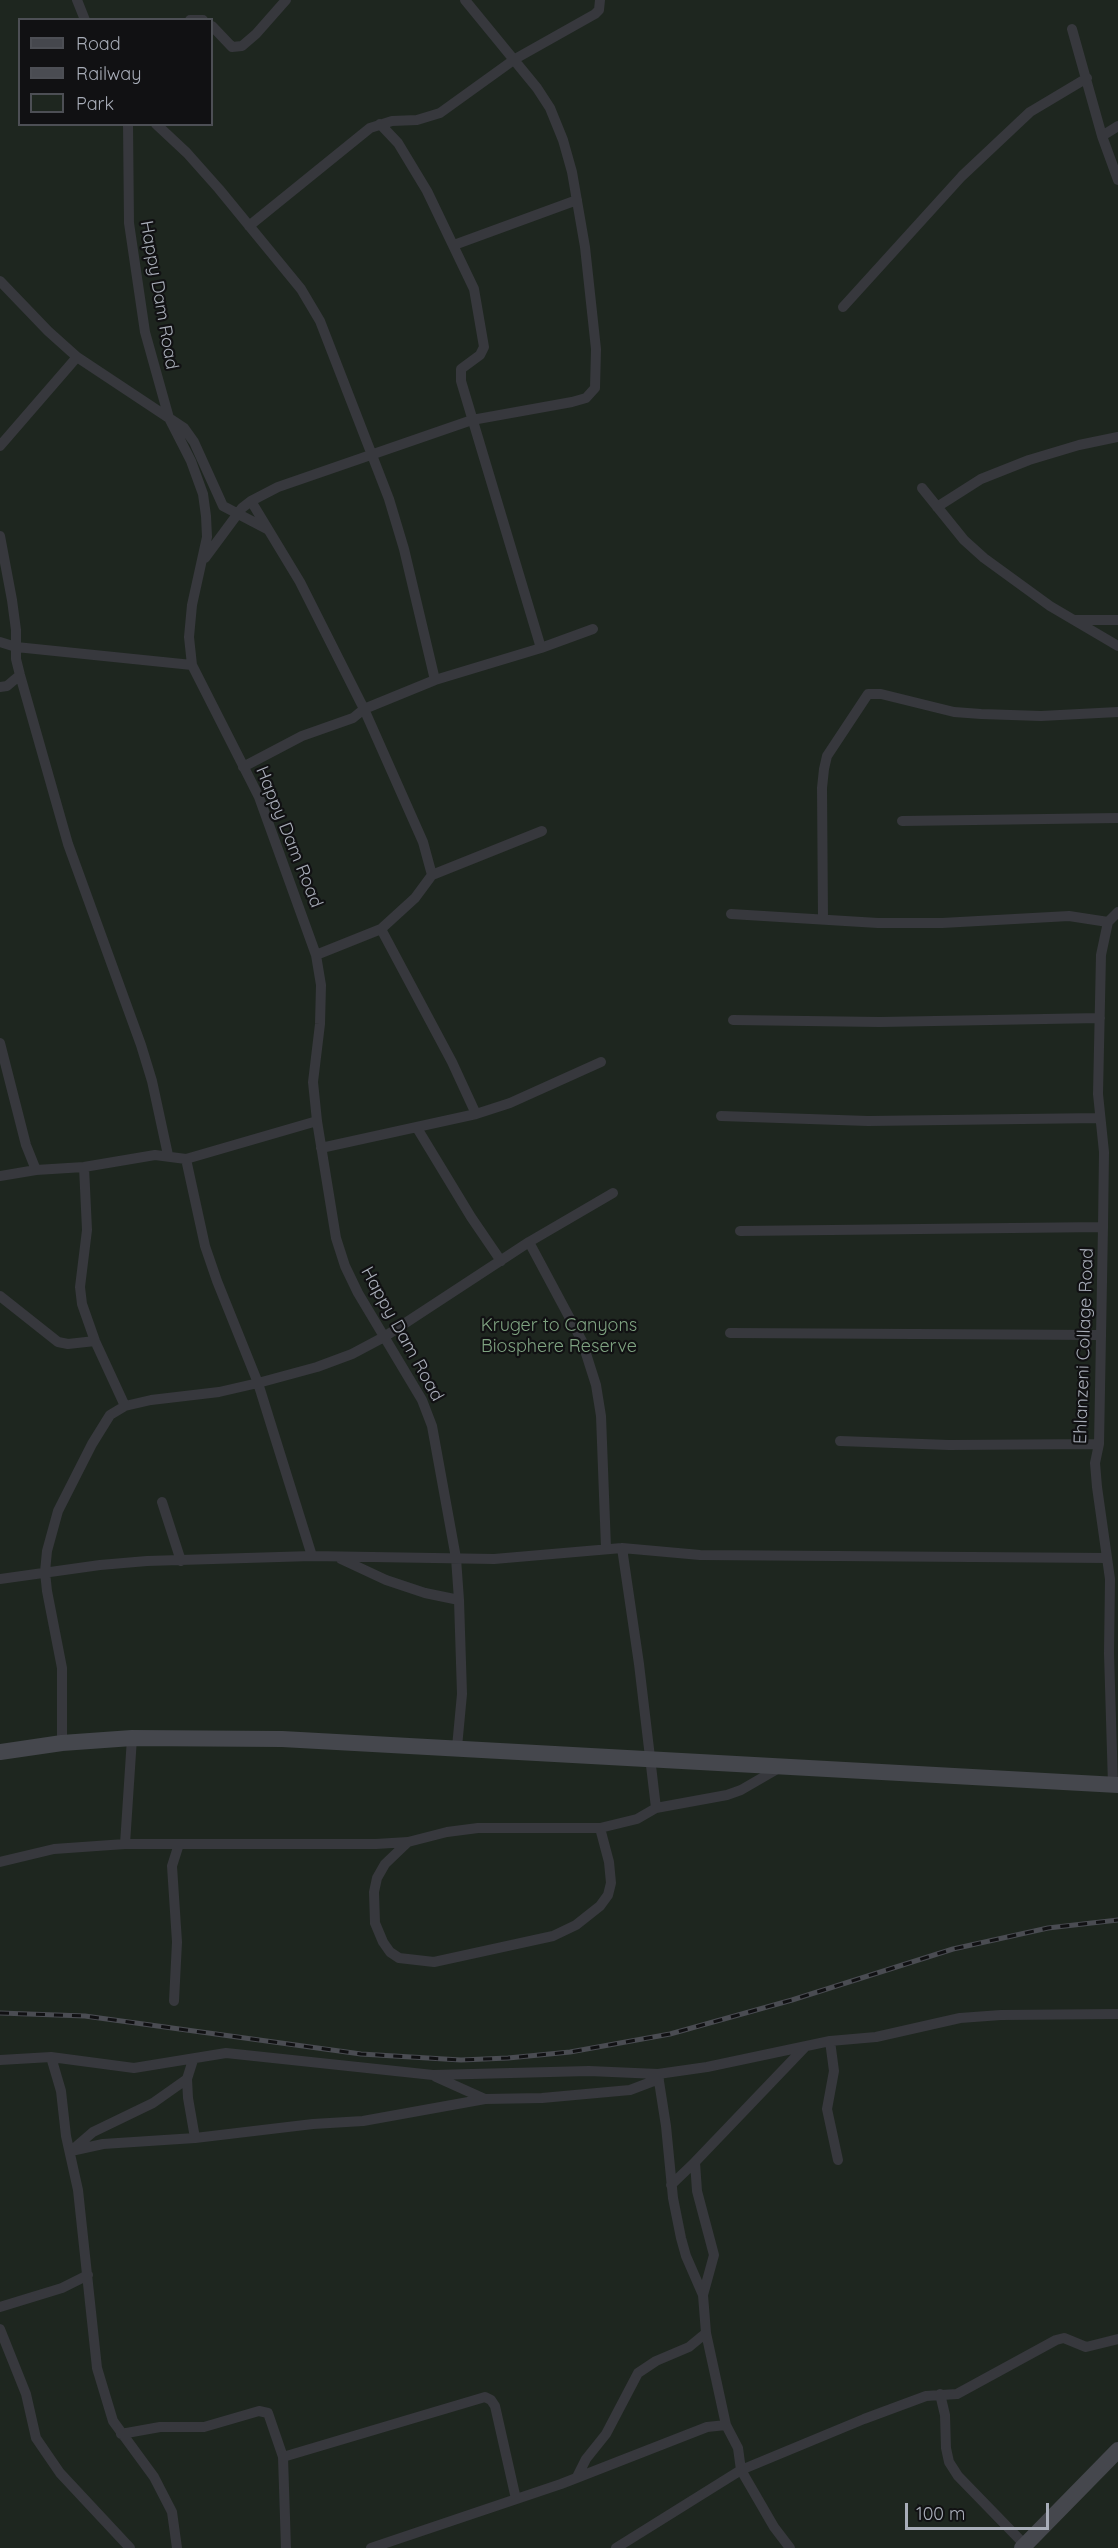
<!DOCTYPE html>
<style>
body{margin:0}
#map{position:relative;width:1118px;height:2548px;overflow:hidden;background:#161618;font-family:Quicksand,sans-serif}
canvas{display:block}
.legend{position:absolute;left:18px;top:18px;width:195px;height:108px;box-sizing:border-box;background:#111113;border:2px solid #4d4f55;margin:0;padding:8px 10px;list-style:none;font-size:18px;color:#a8adb8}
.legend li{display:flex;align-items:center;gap:12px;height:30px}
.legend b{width:30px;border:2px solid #4d4f55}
.scale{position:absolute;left:905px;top:2503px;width:144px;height:27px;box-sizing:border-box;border:3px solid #a8adb8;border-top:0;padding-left:8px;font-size:18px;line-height:21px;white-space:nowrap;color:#a8adb8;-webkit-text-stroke:4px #111113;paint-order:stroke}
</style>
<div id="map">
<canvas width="1118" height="2548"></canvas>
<ul class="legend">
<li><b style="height:8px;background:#45474d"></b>Road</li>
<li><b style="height:8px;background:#4a4c52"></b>Railway</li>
<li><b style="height:16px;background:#1e261f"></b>Park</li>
</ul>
<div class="scale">100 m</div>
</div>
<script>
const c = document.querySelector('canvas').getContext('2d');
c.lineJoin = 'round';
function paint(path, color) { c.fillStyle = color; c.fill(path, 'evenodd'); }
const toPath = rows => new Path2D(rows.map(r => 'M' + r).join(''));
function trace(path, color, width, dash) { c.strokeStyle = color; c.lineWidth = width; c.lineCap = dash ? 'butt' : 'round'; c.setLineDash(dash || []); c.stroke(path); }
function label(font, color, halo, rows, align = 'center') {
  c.font = font + ' Quicksand,sans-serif'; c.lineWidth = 4.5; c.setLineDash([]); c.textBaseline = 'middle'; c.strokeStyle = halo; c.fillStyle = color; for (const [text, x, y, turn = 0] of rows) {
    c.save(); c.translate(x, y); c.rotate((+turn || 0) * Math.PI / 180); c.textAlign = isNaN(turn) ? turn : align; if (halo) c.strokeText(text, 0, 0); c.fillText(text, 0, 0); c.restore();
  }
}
paint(toPath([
 [0,0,1118,0,1118,2548,0,2548],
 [20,20,212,20,212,124,20,124]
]), '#1e261f');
trace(toPath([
 [77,0,85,20],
 [190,20,203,20],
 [212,26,232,47,242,46,256,34,286,0],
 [1072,29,1102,136,1118,180],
 [128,124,129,223,145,332,169,418,191,461,203,494,206,516,207,537,192,605,189,637,192,665,259,797,316,955,321,985,320,1024,313,1082,317,1121,336,1238,345,1266,358,1293,422,1400,432,1426,456,1558,459,1600,462,1694,457,1747],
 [156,124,187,153,219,189,301,289,320,321,389,499,404,549,435,680],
 [380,124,398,143,427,191,474,289,484,347,480,355,461,369,461,381,541,648],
 [1102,136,1118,126],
 [249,226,370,128,392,121,417,120,440,113,515,59,595,14,599,10,600,0],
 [454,245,577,200],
 [0,281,48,331,77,357,184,428,194,442,223,506,267,529],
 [843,307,962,176,1030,112,1087,78],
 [0,446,77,357],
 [922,488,964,540,984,558,1050,606,1118,646],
 [251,501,300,582,364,709,423,842,432,875],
 [937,507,981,479,1029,460,1079,445,1118,437],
 [0,536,12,600,16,630,16,659,20,675,68,844,141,1045,152,1081,168,1155],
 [205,558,242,508,251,501,278,487,472,420,572,402,586,398,595,388,596,349,585,247,572,172,563,140,550,108,537,88,465,0],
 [1074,620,1118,620],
 [0,642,16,647,192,665],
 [0,687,7,686,20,675],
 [243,767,302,736,353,718,364,709,435,680,541,648,593,629],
 [902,821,1118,818],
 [731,914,878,923,942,923,1069,916,1108,922],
 [823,919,822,788,824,769,827,756,868,694,881,694,954,712,981,714,1041,716,1118,712],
 [381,929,452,1062,476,1114],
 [316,955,381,929,415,898,432,875,542,831],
 [733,1020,880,1022,1100,1018],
 [0,1043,26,1145,36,1170],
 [721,1116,868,1121,1100,1118],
 [417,1128,471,1217,501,1261],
 [321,1148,476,1114,510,1103,601,1062],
 [186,1159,205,1246,217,1281,258,1383,312,1556],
 [84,1167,87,1230,80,1287,82,1304,95,1341,125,1406],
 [0,1176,36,1170,84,1167,155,1155,186,1159,317,1121],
 [740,1231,1103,1227],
 [529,1242,582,1341,596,1385,601,1416,606,1548],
 [0,1296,58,1342,68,1344,95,1341],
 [730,1333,1099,1335],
 [840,1441,949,1445,1099,1444],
 [162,1502,181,1561],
 [622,1548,639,1664,656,1808],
 [341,1559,386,1580,425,1593,459,1600],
 [0,1579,100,1565,147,1561,312,1556,494,1559,622,1548,700,1555,1107,1558],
 [62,1743,62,1668,47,1591,45,1572,47,1551,58,1511,92,1444,110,1415,125,1406,151,1400,219,1392,258,1383,317,1367,352,1354,384,1337,529,1242,613,1193],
 [1113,1785,1109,1653,1110,1579,1097,1487,1095,1463,1099,1444,1103,1227,1104,1152,1098,1094,1101,955,1108,922,1118,912],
 [408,1842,385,1864,377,1878,374,1892,375,1923,383,1942,390,1952,399,1958,434,1962,553,1936,576,1925,600,1906,608,1895,611,1883,609,1862,600,1828],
 [125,1844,132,1738],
 [0,1862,54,1849,125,1844,376,1844,408,1842,447,1832,478,1828,600,1828,637,1819,656,1808,727,1795,741,1790,779,1768],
 [174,2001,177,1942,172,1866,179,1844],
 [830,2041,834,2071,827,2109,838,2160],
 [51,2057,61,2091,66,2136,78,2190,97,2368,113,2421,154,2477,172,2512,177,2548],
 [0,2060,51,2057,134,2068,226,2053,433,2075,589,2071,658,2074,707,2067,830,2041,876,2037,960,2018,1001,2015,1118,2014],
 [193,2060,187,2079,188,2098,195,2138],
 [658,2075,666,2126,673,2198,681,2238,686,2256,703,2295],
 [436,2077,485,2099],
 [71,2151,103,2144,195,2138,313,2124,363,2121,485,2099,542,2098,630,2090,659,2079],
 [71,2151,93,2132,153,2103,187,2079],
 [671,2185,695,2162],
 [0,2307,62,2288,88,2275],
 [0,2329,26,2394,36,2438,60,2473,130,2548],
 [940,2394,945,2415,946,2448,949,2462,958,2476,1025,2545],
 [121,2434,160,2427,204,2427,259,2411,268,2413,283,2457,286,2548],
 [283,2457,485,2397,491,2400,495,2406,516,2499],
 [577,2477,586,2459,606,2434,638,2373,656,2361,689,2347,706,2333],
 [371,2548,561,2484,707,2427,726,2425],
 [616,2548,741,2470,738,2448,726,2425,706,2333,703,2295,714,2255,697,2191,695,2162,806,2046],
 [790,2548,774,2527,741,2470,864,2419,926,2396,957,2394,1056,2340,1064,2338,1086,2347,1118,2339]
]), '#37383d', 10);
trace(toPath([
 [0,1752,62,1743,132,1738,282,1739,1118,1785],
 [1022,2548,1118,2450]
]), '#45474d', 16);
const rail = toPath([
 [0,2013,85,2016,361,2054,461,2060,508,2058,570,2052,670,2034,792,2000,953,1949,1048,1928,1118,1920]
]);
trace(rail, '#4a4c52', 5);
trace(rail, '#111113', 3, [9]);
label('18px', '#a8adb8', '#111113', [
 ["Happy Dam Road",159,295,80],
 ["Happy Dam Road",289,837,68],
 ["Happy Dam Road",402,1334,61],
 ["Ehlanzeni Collage Road",1084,1346,-88]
]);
label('18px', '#7fa381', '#111113', [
 ["Kruger to Canyons",559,1326],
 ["Biosphere Reserve",559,1347]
]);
</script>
